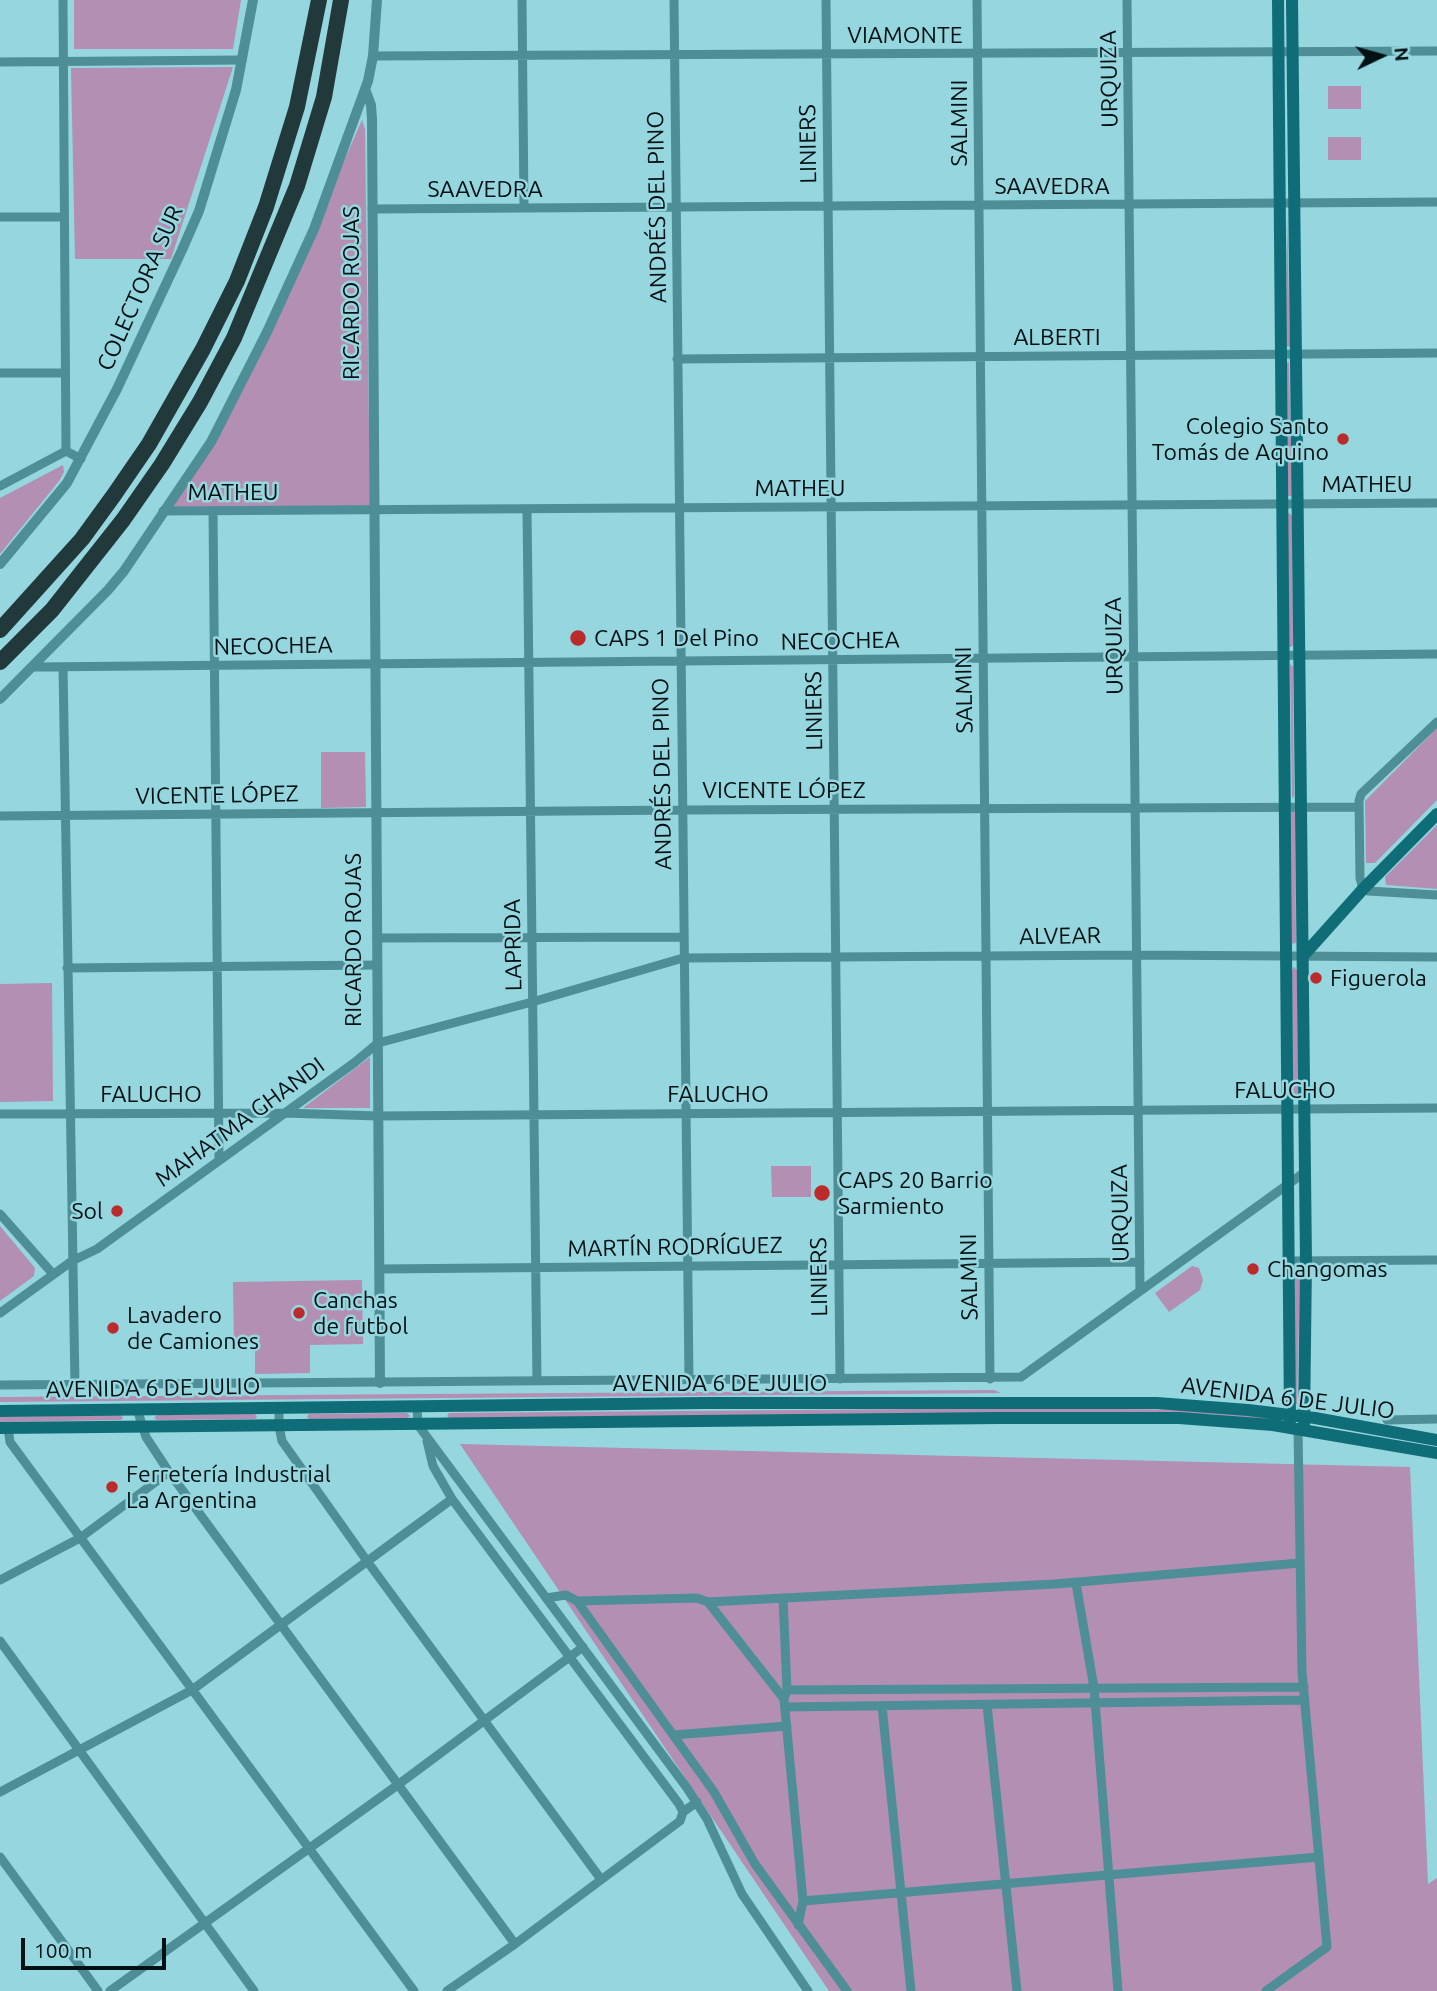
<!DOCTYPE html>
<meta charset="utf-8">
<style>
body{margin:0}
#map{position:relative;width:1437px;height:1991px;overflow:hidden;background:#96d6de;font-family:Ubuntu,sans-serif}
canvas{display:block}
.north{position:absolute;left:1346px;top:21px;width:70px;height:70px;-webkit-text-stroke:5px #96d6de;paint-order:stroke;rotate:85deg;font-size:19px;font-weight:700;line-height:28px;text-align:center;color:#001114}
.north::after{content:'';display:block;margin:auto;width:24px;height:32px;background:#001114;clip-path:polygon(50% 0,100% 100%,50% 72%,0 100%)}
.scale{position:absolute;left:21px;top:1938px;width:145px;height:32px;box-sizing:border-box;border:4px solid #001114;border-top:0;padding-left:9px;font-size:21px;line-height:24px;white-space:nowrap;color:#001114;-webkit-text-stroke:5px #96d6de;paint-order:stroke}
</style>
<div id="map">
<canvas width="1437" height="1991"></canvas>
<div class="north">N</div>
<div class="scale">100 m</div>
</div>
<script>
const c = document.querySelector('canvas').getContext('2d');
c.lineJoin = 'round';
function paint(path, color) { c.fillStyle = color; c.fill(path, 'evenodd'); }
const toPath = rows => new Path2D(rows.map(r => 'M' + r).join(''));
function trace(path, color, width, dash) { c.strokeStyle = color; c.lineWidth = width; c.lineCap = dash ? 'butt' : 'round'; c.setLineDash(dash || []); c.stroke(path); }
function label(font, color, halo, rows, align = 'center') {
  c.font = font + ' Ubuntu,sans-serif'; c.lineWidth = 5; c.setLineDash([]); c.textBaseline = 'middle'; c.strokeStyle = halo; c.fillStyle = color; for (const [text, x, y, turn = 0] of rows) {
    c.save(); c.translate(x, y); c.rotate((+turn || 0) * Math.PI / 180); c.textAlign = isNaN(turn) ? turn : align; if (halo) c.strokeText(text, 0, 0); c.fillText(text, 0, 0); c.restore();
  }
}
paint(toPath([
 [74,0,241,0,233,49,74,49],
 [233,67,171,259,75,259,71,68],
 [1328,86,1361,86,1361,109,1328,109],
 [362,120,365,129,370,510,163,511,211,442,314,229],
 [1328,137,1361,137,1361,160,1328,160],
 [1287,212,1290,346,1288,347,1286,346],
 [1289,362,1292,495,1290,496,1288,496,1287,363],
 [63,465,64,472,59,481,0,554,0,498],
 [1289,513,1292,516,1293,645,1291,647,1289,647,1287,514],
 [1290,664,1293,667,1294,796,1292,798],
 [1437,728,1437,800,1375,863,1366,863,1365,801],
 [321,752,365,752,366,807,321,808],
 [1291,810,1295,812,1296,942,1294,944,1292,943],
 [1437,825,1437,889,1386,885,1385,877],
 [1294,967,1297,970,1298,1099,1295,1101,1293,1099,1292,970],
 [52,983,53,1101,0,1102,0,984],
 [370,1057,370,1108,303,1108],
 [811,1166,811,1197,772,1197,771,1166],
 [0,1226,35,1268,34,1276,0,1301],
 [1192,1266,1199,1268,1203,1280,1200,1290,1169,1312,1155,1293],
 [1297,1271,1300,1273,1297,1405,1295,1402,1295,1273],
 [362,1280,363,1344,310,1345,310,1373,255,1374,255,1346,234,1346,233,1282],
 [994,1390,1001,1393,0,1402,0,1397],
 [1027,1408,1209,1410,1281,1420,1209,1414,449,1418,447,1416,449,1413],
 [407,1413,410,1416,407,1418,309,1419,307,1417,309,1414],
 [255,1414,257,1417,255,1419,157,1420,154,1418,157,1415],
 [121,1415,123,1418,121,1420,0,1422,0,1417],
 [460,1444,1410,1467,1428,1884,1437,1878,1437,1991,829,1991]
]), '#b28fb3');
trace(toPath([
 [63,0,66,451,81,459],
 [522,0,524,208],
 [674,0,689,1380],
 [826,0,840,1379],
 [977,0,990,1379],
 [1127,0,1140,1291],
 [373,56,1437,51],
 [0,62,242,60],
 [372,209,1437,202],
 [0,217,64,217],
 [677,359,1437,353],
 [0,373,65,373],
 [0,486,66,451],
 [527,509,537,1381],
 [163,511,1437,503],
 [213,511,219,1159],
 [33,667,1437,654],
 [63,667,75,1385],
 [1437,722,1361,794,1359,801,1360,878,1363,889,1368,891,1437,895],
 [0,816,682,810,1359,807],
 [377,938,683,937],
 [67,968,377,965],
 [0,1114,285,1113,378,1116,1437,1108],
 [0,1214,53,1274],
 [1290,1261,1437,1260],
 [380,1269,1140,1262],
 [0,1313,72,1261,97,1249,354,1063,378,1043,532,1002,683,958,1137,955,1437,957],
 [0,1385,1021,1377,1305,1172],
 [417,1406,418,1425,687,1788,707,1819,742,1894,808,1991],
 [279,1408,279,1426,282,1441,367,1561,600,1878],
 [137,1409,146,1437,169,1472,515,1944],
 [1387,1420,1437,1419],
 [8,1428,10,1442,414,1991],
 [427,1441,433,1466,452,1499,679,1804,683,1812],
 [0,1580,80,1538,169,1472],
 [1076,1583,1094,1688,1118,1991],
 [546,1598,566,1595,577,1601,697,1598,708,1602,1055,1584,1300,1563],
 [783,1598,787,1690,784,1699,803,1901,798,1925],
 [577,1601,714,1792,755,1864,847,1991],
 [708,1602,784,1699],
 [0,1641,254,1991],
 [787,1690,1304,1687],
 [987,1705,1017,1991],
 [882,1706,911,1991],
 [785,1707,1305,1700],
 [673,1735,787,1726],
 [0,1792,192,1690,452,1499],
 [0,1857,98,1991],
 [803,1901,1319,1857],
 [110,1991,399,1784,583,1647],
 [447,1991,515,1944,680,1821,683,1812,697,1802],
 [1266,1991,1327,1947,1302,1672,1298,1430]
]), '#4e8e96', 9);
trace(toPath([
 [365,89,371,105,372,119,380,1383],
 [0,564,67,483,117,389,182,250,199,211,236,90,253,0],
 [0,699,108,590,124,571,211,442,267,332,314,229,368,81,373,56,377,0]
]), '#4e8e96', 10);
trace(toPath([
 [1278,0,1290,1421],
 [1292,0,1306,1261,1304,1424],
 [1303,956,1363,889,1437,814],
 [0,1411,705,1403,1157,1403,1248,1410,1315,1418,1437,1440],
 [0,1428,999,1418,1179,1418,1273,1425,1437,1453]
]), '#0f6d77', 12);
trace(toPath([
 [0,630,82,539,114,495,149,444,203,349,237,281,266,207,297,107,319,0],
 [0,662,52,610,123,520,162,464,200,402,234,338,297,186,324,97,341,0]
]), '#22393c', 16);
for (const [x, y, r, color] of [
 [1343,439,7,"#bb2b2c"],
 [578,638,9,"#bb2b2c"],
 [1316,978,7,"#bb2b2c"],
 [822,1193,9,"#bb2b2c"],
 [117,1211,7,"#bb2b2c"],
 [1253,1269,7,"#bb2b2c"],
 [299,1313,7,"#bb2b2c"],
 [113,1328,7,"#bb2b2c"],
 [112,1487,7,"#bb2b2c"]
]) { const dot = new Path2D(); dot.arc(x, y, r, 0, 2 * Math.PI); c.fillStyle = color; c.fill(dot); trace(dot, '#96d6de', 2.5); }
label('23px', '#001114', '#96d6de', [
 ["VIAMONTE",905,35],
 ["URQUIZA",1109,79,-91],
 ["SALMINI",959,123,-90],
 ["LINIERS",808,144,-91],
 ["SAAVEDRA",1052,186],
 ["SAAVEDRA",485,189],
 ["ANDRÉS DEL PINO",657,207,-91],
 ["COLECTORA SUR",140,288,-66],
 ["RICARDO ROJAS",351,293,-90],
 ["ALBERTI",1057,337],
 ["MATHEU",1367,484],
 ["MATHEU",800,488],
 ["MATHEU",233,492],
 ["NECOCHEA",840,641,-1],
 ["NECOCHEA",273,646,-1],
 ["URQUIZA",1114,646,-91],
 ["SALMINI",964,690,-91],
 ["LINIERS",814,711,-91],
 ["ANDRÉS DEL PINO",662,774,-91],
 ["VICENTE LÓPEZ",784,790],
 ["VICENTE LÓPEZ",217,795,-1],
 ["ALVEAR",1060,936,-1],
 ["RICARDO ROJAS",353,940,-90],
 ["LAPRIDA",513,945,-91],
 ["FALUCHO",1285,1090],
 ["FALUCHO",151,1094],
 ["FALUCHO",718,1094],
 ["MAHATMA GHANDI",240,1122,-36],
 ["URQUIZA",1120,1213,-91],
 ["MARTÍN RODRÍGUEZ",675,1247,-1],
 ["LINIERS",819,1277,-91],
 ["SALMINI",969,1277,-91],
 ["AVENIDA 6 DE JULIO",720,1383],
 ["AVENIDA 6 DE JULIO",153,1388,-1],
 ["AVENIDA 6 DE JULIO",1288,1398,7]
]);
label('23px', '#001114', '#96d6de', [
 ["Colegio Santo",1329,426,"right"],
 ["Tomás de Aquino",1329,452,"right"],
 ["CAPS 1 Del Pino",594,638],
 ["Figuerola",1330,978],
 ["CAPS 20 Barrio",838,1180],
 ["Sarmiento",838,1206],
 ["Sol",103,1211,"right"],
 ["Changomas",1267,1269],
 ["Canchas",313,1300],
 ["de futbol",313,1326],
 ["Lavadero",127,1315],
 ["de Camiones",127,1341],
 ["Ferretería Industrial",126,1474],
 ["La Argentina",126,1500]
], 'left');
</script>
